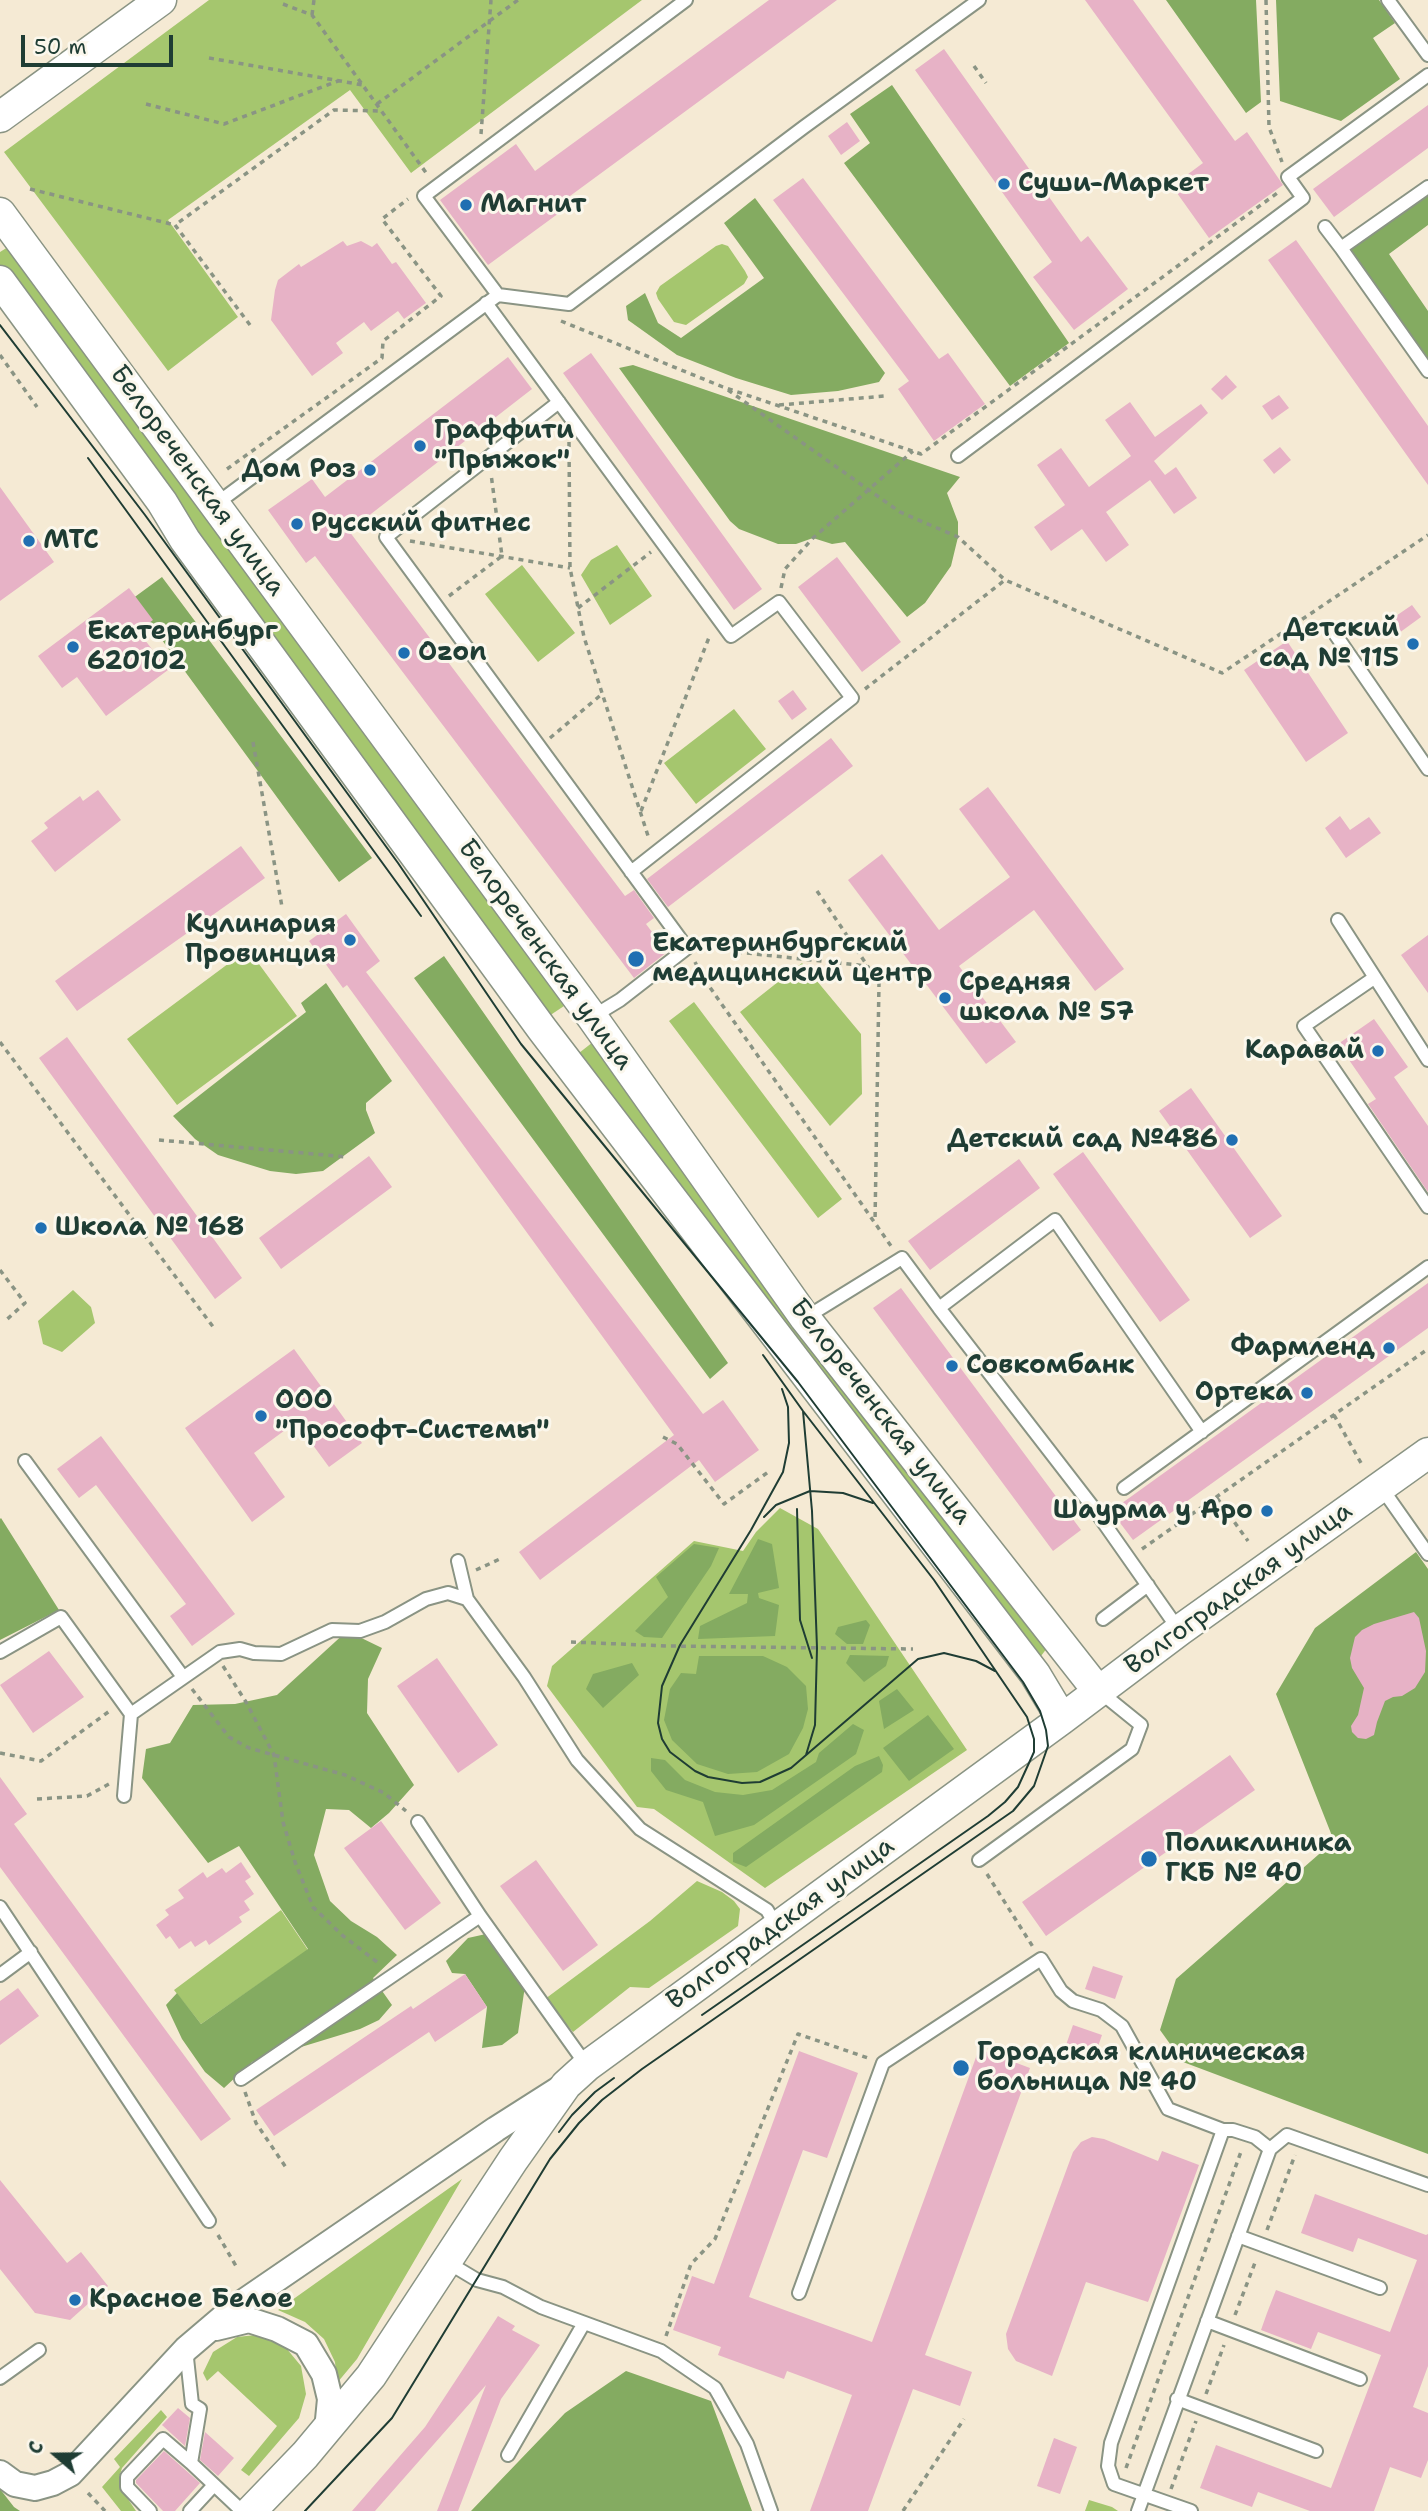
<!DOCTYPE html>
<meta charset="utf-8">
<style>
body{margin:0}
#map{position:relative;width:1428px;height:2511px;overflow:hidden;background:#f5ead4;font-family:"Shantell Sans",sans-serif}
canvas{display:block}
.north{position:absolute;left:21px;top:2420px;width:70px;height:70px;-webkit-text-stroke:5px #fbf7ec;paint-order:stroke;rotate:290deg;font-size:19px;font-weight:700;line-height:28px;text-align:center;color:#1f3d34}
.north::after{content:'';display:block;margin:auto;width:24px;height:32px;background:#1f3d34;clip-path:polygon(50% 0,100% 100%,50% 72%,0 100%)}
.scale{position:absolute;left:21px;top:35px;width:152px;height:32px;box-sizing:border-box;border:4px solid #1f3d34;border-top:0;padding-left:9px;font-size:21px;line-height:24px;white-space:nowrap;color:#1f3d34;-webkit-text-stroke:5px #fbf7ec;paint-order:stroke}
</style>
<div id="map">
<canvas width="1428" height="2511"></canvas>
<div class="north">С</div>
<div class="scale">50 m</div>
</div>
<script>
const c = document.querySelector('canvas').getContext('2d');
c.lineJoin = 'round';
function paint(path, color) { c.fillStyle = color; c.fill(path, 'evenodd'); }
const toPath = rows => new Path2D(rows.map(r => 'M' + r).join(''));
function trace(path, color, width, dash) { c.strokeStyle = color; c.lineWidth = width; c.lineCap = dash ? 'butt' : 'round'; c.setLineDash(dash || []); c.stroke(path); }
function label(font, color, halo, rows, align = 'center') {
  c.font = font + ' "Shantell Sans",sans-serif'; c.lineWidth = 6; c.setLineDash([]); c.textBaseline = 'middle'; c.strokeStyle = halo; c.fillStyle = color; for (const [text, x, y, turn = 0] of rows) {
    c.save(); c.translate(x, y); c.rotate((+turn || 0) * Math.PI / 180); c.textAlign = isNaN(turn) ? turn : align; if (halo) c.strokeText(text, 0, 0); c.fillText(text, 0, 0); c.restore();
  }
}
paint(toPath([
 [209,0,642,0,411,173,350,90,168,220,238,317,168,371,4,152],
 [722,244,728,246,745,271,748,277,744,284,686,325,674,322,658,299,656,293,660,286,716,246],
 [8,247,564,1006,549,1016,0,265,0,252],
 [617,545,652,596,610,625,581,575,591,560],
 [522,565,575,633,538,662,485,594],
 [734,709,766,749,696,804,664,763],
 [248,949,297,1016,177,1105,127,1039],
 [802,963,861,1034,862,1094,830,1126,740,1012],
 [694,1002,842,1199,818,1218,669,1021],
 [593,1042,1050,1644,1041,1656,1034,1657,579,1053],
 [73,1290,91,1307,95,1323,62,1352,43,1344,38,1321],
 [780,1508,818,1529,967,1750,765,1888,654,1809,637,1807,547,1686,552,1666,694,1541,743,1551,756,1532],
 [697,1881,722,1892,734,1901,740,1909,738,1926,649,1988,630,1987,573,2032,545,1999,650,1921],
 [281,1910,308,1950,201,2024,174,1990],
 [462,2179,357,2359,337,2383,335,2362,324,2339,305,2322,278,2310],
 [256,2335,282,2343,301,2366,306,2394,299,2418,249,2476,241,2470,277,2426,218,2371,207,2381,203,2373,213,2352,237,2337],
 [161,2410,167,2417,122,2468,119,2478,120,2487,136,2511,121,2511,102,2487,120,2467,114,2459],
 [1089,2500,1112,2507,1118,2511,1085,2511]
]), '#a5c66e');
paint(toPath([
 [1166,0,1256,0,1261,102,1246,113],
 [1276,0,1379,0,1395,23,1373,38,1400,79,1341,121,1280,101],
 [892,85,1069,343,1010,386,844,163,870,143,850,114],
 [1428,195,1428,225,1389,254,1428,311,1428,361,1350,250],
 [755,198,885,373,879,382,838,391,791,395,736,378,677,355,628,320,626,306,645,293,658,323,681,338,764,278,724,223],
 [633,365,960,477,947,493,958,522,958,537,951,566,925,603,907,617,845,542,832,544,813,538,796,544,778,544,739,529,730,521,619,368],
 [162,577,372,858,339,882,132,599],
 [444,956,728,1363,710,1379,414,978],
 [326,983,392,1081,366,1103,366,1110,375,1133,323,1171,296,1174,270,1171,218,1155,195,1139,173,1116,306,1012,301,1003],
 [1,1518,59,1610,0,1640,0,1519],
 [758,1539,772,1544,779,1588,758,1593,759,1598,779,1605,775,1636,698,1639,700,1626,747,1603,748,1594,729,1594],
 [694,1544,719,1548,711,1566,662,1638,644,1637,635,1631,668,1597,656,1577],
 [1416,1552,1428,1569,1428,2154,1183,2062,1160,2030,1176,1979,1334,1841,1276,1694,1315,1628],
 [866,1620,870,1625,863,1644,847,1644,835,1634,838,1627],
 [347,1631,382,1648,368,1679,367,1713,414,1785,389,1813,371,1828,349,1810,326,1809,314,1855,330,1901,351,1921,377,1937,397,1955,373,1978,392,2005,379,2020,360,2029,252,2062,224,2088,205,2072,182,2039,166,2005,177,1993,201,2024,308,1949,239,1846,208,1863,142,1778,146,1749,170,1743,193,1705,235,1704,277,1695],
 [850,1655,889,1656,886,1666,864,1682,846,1663],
 [699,1656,763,1656,787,1667,806,1686,808,1709,803,1728,789,1754,757,1772,728,1774,697,1764,672,1740,664,1720,670,1689,681,1673,696,1674],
 [632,1663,639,1675,603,1708,586,1689,593,1674],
 [897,1689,914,1710,884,1729,879,1701],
 [928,1715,954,1749,909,1781,883,1748],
 [853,1724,864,1730,856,1754,754,1825,715,1836,703,1802,666,1790,651,1771,651,1758,665,1760,685,1780,715,1792,743,1795,772,1790,816,1762,819,1753],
 [879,1756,883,1765,882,1772,746,1867,733,1862,733,1853,855,1766],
 [486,1934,525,1986,518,2033,502,2045,482,2048,487,2007,465,1974,452,1973,446,1961,468,1938],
 [626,2371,711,2401,752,2511,471,2511,565,2413],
 [0,2489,14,2507,20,2511,0,2511]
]), '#84ab61');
paint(toPath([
 [769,0,837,0,555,207,559,213,488,265,440,200,516,144,535,171],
 [1085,0,1133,0,1235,141,1247,132,1283,185,1209,238,1172,186,1203,163],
 [944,49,1081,242,1088,236,1128,289,1074,330,1033,277,1052,262,915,70],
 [1428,105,1428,148,1334,217,1313,189],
 [847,122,860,141,841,155,828,136],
 [803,178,939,359,948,353,985,404,934,441,898,389,909,381,773,200],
 [1296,240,1428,426,1428,485,1268,260],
 [343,241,347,246,361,241,372,247,377,243,392,264,396,262,426,303,404,319,398,311,371,331,364,322,336,343,343,353,312,376,271,320,275,290,278,280,299,264,301,267],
 [591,353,762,589,734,610,563,373],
 [508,357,532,389,349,531,625,896,634,890,654,918,646,924,667,952,634,978,315,556,306,563,268,510,312,479,325,497],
 [1226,375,1237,387,1222,400,1211,389],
 [1279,395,1289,408,1272,420,1262,406],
 [1130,402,1155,437,1201,404,1208,413,1154,461,1165,475,1176,467,1197,498,1174,514,1150,480,1106,512,1129,545,1106,562,1082,529,1051,551,1034,527,1065,505,1037,465,1061,448,1089,487,1131,456,1105,420],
 [1280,447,1291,460,1274,474,1263,460],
 [0,487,54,562,0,601],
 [837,557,901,642,862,672,798,587],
 [129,588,153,620,138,631,168,670,106,716,77,677,62,688,38,656],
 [1412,605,1421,617,1399,633,1390,620],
 [1287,641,1348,733,1306,762,1244,670],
 [793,690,807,709,792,720,778,701],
 [831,738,853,766,668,907,647,879],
 [988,787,1124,969,1095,991,1034,910,959,966,1016,1042,986,1064,848,880,882,854,939,930,1010,877,959,809],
 [98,790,121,820,55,872,31,841,48,828,44,823,80,796,83,801],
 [1340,816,1350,830,1369,817,1381,833,1346,858,1325,828],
 [241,846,265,878,77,1011,55,981],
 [346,914,380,961,366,972,703,1414,723,1400,759,1450,715,1482,699,1460,540,1580,519,1552,674,1435,347,985,343,988,309,941],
 [1428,935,1428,993,1401,955],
 [1374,1019,1408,1067,1394,1077,1428,1126,1428,1192,1368,1104,1376,1099,1338,1044],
 [67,1037,242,1278,215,1299,39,1058],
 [1191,1088,1282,1216,1250,1238,1159,1111],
 [1083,1152,1190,1300,1160,1322,1053,1174],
 [369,1156,392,1187,281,1269,259,1238],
 [1019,1159,1040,1188,930,1270,908,1241],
 [1428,1283,1428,1328,1133,1540,1111,1511],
 [901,1288,1081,1530,1053,1551,873,1308],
 [294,1349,362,1443,329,1467,296,1422,254,1453,285,1497,252,1522,185,1428],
 [101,1436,235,1614,192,1646,170,1616,186,1604,96,1485,79,1498,57,1469],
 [1414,1612,1419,1618,1426,1651,1425,1672,1415,1688,1402,1696,1393,1697,1385,1701,1377,1722,1374,1735,1366,1739,1358,1738,1352,1732,1351,1726,1358,1715,1364,1688,1352,1668,1350,1658,1355,1637,1362,1630,1374,1624],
 [49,1651,84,1697,33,1733,0,1685],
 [437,1658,498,1745,458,1773,397,1686],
 [1230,1755,1255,1790,1046,1936,1022,1902],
 [0,1777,27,1814,14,1824,231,2119,201,2141,0,1867],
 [381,1821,441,1903,405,1930,344,1848],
 [536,1860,598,1945,563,1971,500,1886],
 [241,1862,251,1877,245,1881,254,1894,244,1901,250,1910,239,1917,242,1922,209,1945,206,1940,195,1947,191,1941,179,1949,170,1936,166,1939,156,1925,169,1915,165,1910,184,1898,178,1890,203,1872,207,1878,222,1868,226,1873],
 [1093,1966,1123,1976,1115,1999,1085,1989],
 [465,1974,487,2007,435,2042,429,2032,274,2136,256,2110,411,2006,413,2009],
 [18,1988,39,2016,0,2045,0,2001],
 [1073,2025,1102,2035,1095,2055,1066,2045],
 [979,2049,1030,2068,925,2355,972,2372,960,2406,913,2389,868,2511,810,2511,852,2395,787,2371,784,2379,718,2355,721,2347,673,2330,692,2276,714,2284,799,2051,858,2073,827,2158,803,2150,749,2297,872,2342],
 [1092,2137,1104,2139,1158,2161,1162,2151,1199,2165,1148,2302,1086,2282,1052,2376,1016,2361,1008,2349,1006,2334,1073,2152,1081,2142],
 [0,2180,67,2263,81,2252,108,2286,70,2320,35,2313,0,2269],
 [1315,2194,1426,2235,1428,2234,1428,2366,1413,2407,1428,2413,1428,2460,1421,2478,1390,2467,1374,2511,1310,2511,1258,2492,1252,2507,1200,2488,1216,2445,1331,2488,1381,2355,1318,2332,1311,2349,1261,2330,1267,2313,1276,2290,1390,2332,1417,2260,1358,2238,1353,2252,1301,2233],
 [498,2316,515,2326,512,2330,540,2345,501,2399,458,2511,437,2511,486,2385,375,2511,352,2511,425,2427],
 [178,2408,190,2418,185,2446,162,2425],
 [205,2432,234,2458,218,2476,200,2460],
 [1054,2438,1077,2447,1060,2494,1037,2486],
 [164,2451,200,2483,175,2511,163,2511,136,2483,136,2480]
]), '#e7b2c6');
const service = toPath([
 [1388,0,1428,55],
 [1428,187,1341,248,1428,371],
 [1325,227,1341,248],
 [498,295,424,196,686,0],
 [486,303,731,636,779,602,852,698,631,872],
 [559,402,386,537,687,948,620,1000,592,1017],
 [958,456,1303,198,1288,177,1428,75],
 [216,504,498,295,569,304,804,127,979,0],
 [1331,628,1428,769],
 [1338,920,1428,1060],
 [1374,978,1304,1026,1428,1207],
 [939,1308,1092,1506,1179,1630],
 [805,1318,902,1258,939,1308,1055,1220,1202,1432],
 [25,1461,183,1677],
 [1381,1487,1428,1554],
 [1124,1488,1428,1267],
 [458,1561,467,1599,524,1677,577,1760,640,1829,767,1910,776,1926],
 [1103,1619,1148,1585],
 [0,1652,61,1617,131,1714,220,1652,240,1649,254,1653,281,1654,332,1630,360,1631,385,1622,426,1599,448,1593,467,1599],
 [124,1796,131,1714],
 [418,1822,480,1916,587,2066],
 [979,1860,1132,1749,1141,1725,1099,1691],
 [0,1907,209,2221],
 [0,1975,31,1952],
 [241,2079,480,1916],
 [1238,2236,1380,2288],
 [447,2262,477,2280,503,2287,541,2307,661,2351,715,2388,747,2444,771,2511],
 [799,2293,883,2063,1041,1959,1061,1991,1073,2001,1101,2010,1122,2026,1168,2109,1223,2130],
 [1207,2321,1360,2379],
 [186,2349,192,2404,200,2409,191,2463,242,2511],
 [0,2378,39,2350],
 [1177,2399,1316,2451],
 [508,2455,584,2323],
 [150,2511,127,2487,127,2477,163,2439,191,2463],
 [190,2511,214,2485],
 [1138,2511,1270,2149,1287,2135,1428,2185],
 [1191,2511,1114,2484,1108,2466,1111,2443,1223,2130,1233,2130,1255,2137,1270,2149]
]);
const minor = toPath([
 [216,2328,249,2320,277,2329,306,2344,324,2374,330,2399,327,2430],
 [0,2473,15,2484,35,2488,53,2483,70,2474,186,2349,233,2309,496,2129,562,2087]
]);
const tertiary = toPath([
 [0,117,161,0],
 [0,213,592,1017,805,1318,1098,1691],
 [0,281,162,502,185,540,542,1029,1035,1674,1062,1719],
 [251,2511,305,2455,371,2376,513,2160,566,2085,587,2066,1062,1719,1180,1630,1428,1453]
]);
trace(service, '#8a9484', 16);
trace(minor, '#8a9484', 28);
trace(tertiary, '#8a9484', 33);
trace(toPath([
 [1266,0,1269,127,1282,162],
 [283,4,312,15,427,174],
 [312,15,314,0],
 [209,58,363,85],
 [974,66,986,83],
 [146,104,224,124,338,81],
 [377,104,518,0],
 [481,134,491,0],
 [30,189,175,225],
 [561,321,723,387,921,454,1280,191],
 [250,325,175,225,334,110,382,111],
 [0,355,37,407],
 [728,390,900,512,958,537,1005,580],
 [779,405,885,396],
 [569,442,570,568,584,637,649,839],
 [227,469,382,358,383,341,441,296,382,219,408,199],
 [410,541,570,568],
 [781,588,785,569,813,538,913,451],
 [449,596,502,556,491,474],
 [578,608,651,552],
 [865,689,1005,580,1222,673,1428,535],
 [550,738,602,694],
 [253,742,282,907],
 [641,811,710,635],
 [817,891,879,983,875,1222],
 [737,952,867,966],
 [695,962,702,976,891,1246],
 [0,1042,214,1328],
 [159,1140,347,1157],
 [0,1270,25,1303,4,1322],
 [1334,1415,1361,1463],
 [663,1437,677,1444,724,1504,771,1470],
 [1217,1498,1248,1541],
 [1142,1549,1428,1349],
 [476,1570,502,1558],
 [571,1642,668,1646,913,1649],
 [223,1666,246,1702,274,1755,283,1822,295,1862,313,1907,342,1935,381,1965],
 [192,1689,229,1737,249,1748,345,1775,384,1793,406,1811],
 [0,1753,41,1761,111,1710],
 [37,1799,87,1796,109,1784],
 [987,1874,1033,1947],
 [245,2092,256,2123,287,2169],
 [1267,2230,1295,2155],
 [218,2235,236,2266],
 [1235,2315,1256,2260],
 [666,2336,691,2264,715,2239,798,2034,868,2058],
 [1206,2394,1224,2345],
 [1126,2468,1242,2149],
 [1171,2489,1196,2421],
 [88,2493,105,2511],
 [903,2511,964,2419]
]), '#8a9484', 3.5, [5, 5]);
trace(service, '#fff', 12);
trace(minor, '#fff', 24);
trace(tertiary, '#fff', 30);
trace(toPath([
 [0,325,145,515,398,863,521,1044,798,1382,1023,1682,1040,1711,1046,1730,1048,1746,1034,1786,1013,1811,642,2069,602,2100,579,2123,550,2159,392,2418,305,2511],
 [88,458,421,916],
 [782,1389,788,1407,789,1443,783,1472,751,1530,680,1645,662,1686,658,1723,662,1739,670,1752,695,1771,708,1777,742,1783,760,1782,791,1768,918,1659,944,1653,976,1661,995,1671],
 [803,1411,812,1511,817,1648,815,1725,806,1755],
 [797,1509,800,1620,812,1658],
 [764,1517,776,1505,810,1491,843,1493,873,1503],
 [702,2015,988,1816,1005,1802,1018,1787,1034,1752,1034,1739,1027,1717,1010,1692,934,1580,803,1411,763,1355],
 [559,2132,572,2115,595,2092,614,2078]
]), '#1f3d34', 2);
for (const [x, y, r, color] of [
 [1004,184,7,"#1f6fb2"],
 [466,205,7,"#1f6fb2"],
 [420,446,7,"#1f6fb2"],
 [370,470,7,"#1f6fb2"],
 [297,524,7,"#1f6fb2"],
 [29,541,7,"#1f6fb2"],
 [1413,644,7,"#1f6fb2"],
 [73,647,7,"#1f6fb2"],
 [404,653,7,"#1f6fb2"],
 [350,940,7,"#1f6fb2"],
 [636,959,9,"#1f6fb2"],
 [945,998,7,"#1f6fb2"],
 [1378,1051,7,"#1f6fb2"],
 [1232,1140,7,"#1f6fb2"],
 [41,1228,7,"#1f6fb2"],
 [1389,1348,7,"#1f6fb2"],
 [952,1366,7,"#1f6fb2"],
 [1307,1393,7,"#1f6fb2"],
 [261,1416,7,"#1f6fb2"],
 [1267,1511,7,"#1f6fb2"],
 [1149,1859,9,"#1f6fb2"],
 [961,2068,9,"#1f6fb2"],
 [75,2300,7,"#1f6fb2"]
]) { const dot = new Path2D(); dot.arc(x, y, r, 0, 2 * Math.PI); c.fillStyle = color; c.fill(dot); trace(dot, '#fbf7ec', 2.5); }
label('bold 26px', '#1f3d34', '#fbf7ec', [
 ["Суши-Маркет",1018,184],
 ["Магнит",480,205],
 ["Граффити",434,431],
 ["\"Прыжок\"",434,461],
 ["Дом Роз",356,470,"right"],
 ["Русский фитнес",311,524],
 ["МТС",43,541],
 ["Детский",1399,629,"right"],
 ["сад № 115",1399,659,"right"],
 ["Екатеринбург",87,632],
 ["620102",87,662],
 ["Ozon",418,653],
 ["Кулинария",336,925,"right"],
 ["Провинция",336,955,"right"],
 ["Екатеринбургский",652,944],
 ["медицинский центр",652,974],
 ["Средняя",959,983],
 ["школа № 57",959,1013],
 ["Каравай",1364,1051,"right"],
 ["Детский сад №486",1218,1140,"right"],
 ["Школа № 168",55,1228],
 ["Фармленд",1375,1348,"right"],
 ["Совкомбанк",966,1366],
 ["Ортека",1293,1393,"right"],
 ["ООО",275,1401],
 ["\"Прософт-Системы\"",275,1431],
 ["Шаурма у Аро",1253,1511,"right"],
 ["Поликлиника",1165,1844],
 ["ГКБ № 40",1165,1874],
 ["Городская клиническая",977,2053],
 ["больница № 40",977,2083],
 ["Красное Белое",89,2300]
], 'left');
label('26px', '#1f3d34', '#fbf7ec', [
 ["Белореченская улица",197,481,54],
 ["Белореченская улица",545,955,54],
 ["Белореченская улица",880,1412,52],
 ["Волгоградская улица",1239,1589,-36],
 ["Волгоградская улица",781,1924,-36]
]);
</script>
